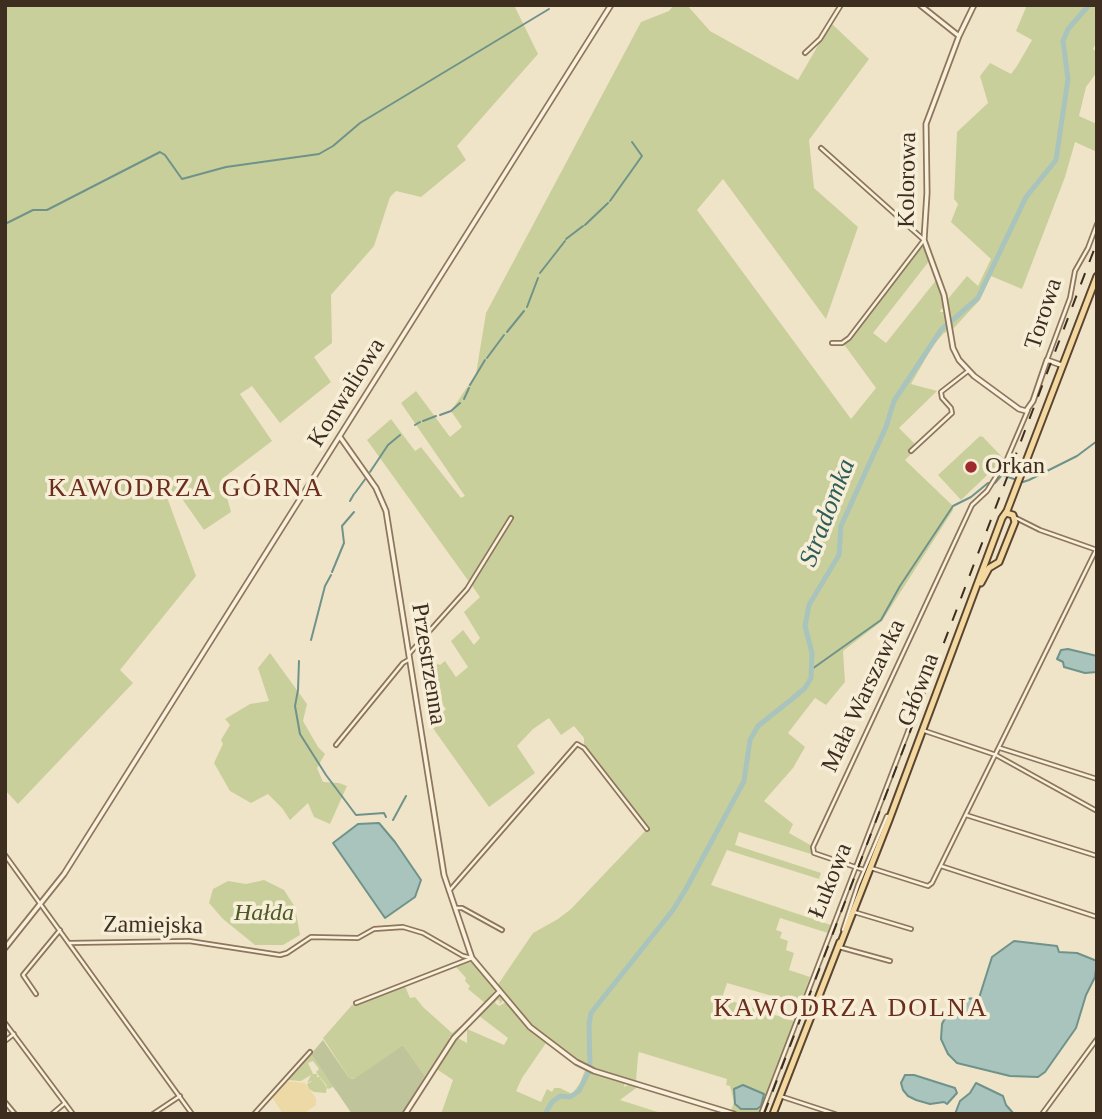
<!DOCTYPE html>
<meta charset="utf-8">
<style>
body{margin:0}
#map{position:relative;width:1102px;height:1119px;overflow:hidden;background:#f0e4c8;font-family:Georgia,serif}
canvas{display:block}
.frame{position:absolute;inset:0;border:7px solid #3d2e20;pointer-events:none}
</style>
<div id="map">
<canvas width="1102" height="1119"></canvas>
<div class="frame"></div>
</div>
<script>
const c = document.querySelector('canvas').getContext('2d');
c.lineJoin = 'round';
function paint(path, color) { c.fillStyle = color; c.fill(path, 'evenodd'); }
const toPath = rows => new Path2D(rows.map(r => 'M' + r).join(''));
function trace(path, color, width, dash) { c.strokeStyle = color; c.lineWidth = width; c.lineCap = dash ? 'butt' : 'round'; c.setLineDash(dash || []); c.stroke(path); }
function label(font, color, halo, rows, align = 'center') {
  c.font = font + ' Georgia,serif'; c.lineWidth = 7; c.setLineDash([]); c.textBaseline = 'middle'; c.strokeStyle = halo; c.fillStyle = color; for (const [text, x, y, turn = 0] of rows) {
    c.save(); c.translate(x, y); c.rotate((+turn || 0) * Math.PI / 180); c.textAlign = isNaN(turn) ? turn : align; if (halo) c.strokeText(text, 0, 0); c.fillText(text, 0, 0); c.restore();
  }
}
paint(toPath([
 [5,5,514,5,538,54,457,146,466,160,421,197,396,191,390,197,374,246,331,295,332,343,314,357,331,382,280,423,252,386,240,394,272,441,222,479,231,512,204,530,178,493,168,500,196,576,120,670,133,683,18,804,5,790],
 [674,5,687,5,710,31,798,80,831,23,869,59,809,140,814,188,858,227,826,319,723,179,697,210,851,419,876,388,843,343,922,245,925,246,930,260,873,333,886,343,937,279,946,310,941,309,940,312,946,312,949,331,944,333,934,344,911,384,937,391,899,428,918,447,905,460,953,506,953,510,882,621,843,651,845,682,826,705,815,698,788,733,805,747,793,768,764,801,793,824,789,833,812,846,811,854,739,832,735,845,821,873,819,879,727,850,711,885,831,925,828,933,780,918,776,930,782,932,780,938,788,941,786,950,794,953,789,970,810,977,800,1004,727,983,722,998,794,1021,760,1114,742,1114,731,1111,734,1102,730,1086,726,1085,727,1079,639,1052,640,1047,638,1056,636,1081,582,1064,539,1032,497,986,533,933,558,919,571,909,647,829,584,748,584,738,574,726,561,735,549,718,533,729,517,746,535,773,489,807,430,724,446,709,433,693,437,689,427,673,438,664,440,665,445,661,456,677,468,667,451,641,463,630,474,645,480,638,464,612,480,597,367,440,391,419,415,451,421,447,461,498,465,496,401,403,416,391,450,437,462,427,451,411,476,374,486,313,641,22,669,11],
 [1027,5,1097,5,1097,41,1093,49,1097,52,1097,72,1086,87,1079,116,1097,124,1097,152,1075,142,1065,177,1022,289,991,276,979,301,952,330,947,300,967,276,978,286,991,259,951,222,958,204,954,199,957,132,988,103,980,76,990,63,1011,74,1017,66,1032,40,1016,31],
 [980,436,983,437,1004,459,961,500,938,475],
 [270,653,307,704,303,721,318,747,325,754,317,768,323,782,339,783,347,786,330,824,314,817,308,803,290,820,282,808,268,794,251,803,230,791,214,763,223,744,221,740,230,725,225,719,250,704,269,701,258,668],
 [264,880,284,890,295,907,300,935,283,945,255,945,223,919,209,903,213,889,228,881,246,884],
 [470,962,474,963,495,990,485,1003,468,989,470,986,465,981,466,978,456,967],
 [405,986,410,998,415,997,423,1007,452,1033,461,1026,452,1037,449,1037,450,1039,425,1076,403,1045,355,1079,349,1078,323,1038,352,1005],
 [500,996,503,1001,499,1004,500,1001,497,1000,495,1003,499,1006,506,1002,546,1043,522,1078,516,1091,541,1102,547,1089,552,1092,554,1088,560,1088,572,1094,580,1083,585,1070,625,1082,624,1087,630,1084,639,1086,620,1100,664,1114,441,1114,453,1080,435,1068,456,1037,467,1043,467,1029,504,1045,508,1038,478,1015],
 [310,1054,311,1054,337,1091,336,1091,333,1087,328,1089,316,1072,319,1069,313,1061,308,1063,313,1074,317,1074,317,1077,320,1077,327,1086,326,1093,314,1092,309,1089,307,1084,314,1080,307,1083,311,1075,301,1081,287,1080]
]), '#c9cf9b');
paint(toPath([
 [286,1081,305,1083,316,1098,316,1105,303,1114,283,1114,272,1097]
]), '#ecd9a5');
paint(toPath([
 [323,1040,349,1078,354,1079,403,1045,425,1076,402,1114,352,1114,311,1054]
]), '#bfc49a');
const water = toPath([
 [1068,649,1097,656,1097,672,1085,673,1064,667,1063,662,1057,659,1061,650,1068,649],
 [379,823,395,842,421,880,415,897,385,918,333,843,358,824,379,823],
 [1014,941,1057,946,1059,952,1077,953,1097,961,1095,977,1086,995,1076,1028,1045,1072,1038,1077,1010,1076,957,1063,948,1054,941,1039,942,1024,948,1012,954,1004,961,1003,963,999,979,998,992,957,1014,941],
 [905,1075,914,1075,955,1088,957,1093,947,1104,944,1102,930,1104,916,1100,908,1096,903,1090,901,1083,905,1075],
 [976,1083,1003,1096,1006,1105,1014,1114,955,1114,960,1101,970,1093,976,1083],
 [743,1085,764,1094,761,1106,757,1109,741,1109,735,1104,734,1089,743,1085]
]);
paint(water, '#a9c4bc');
trace(water, '#6f938a', 2);
trace(toPath([
 [610,201,642,156,632,142],
 [5,224,33,210,47,210,160,152,165,155,182,179,226,167,319,154,333,146,360,123,549,9],
 [585,225,608,203],
 [566,239,583,226],
 [540,273,565,241],
 [527,307,538,278],
 [507,332,524,311],
 [487,358,504,335],
 [470,385,485,360],
 [464,399,469,388],
 [440,415,451,411,460,403],
 [423,421,436,416],
 [415,425,420,422],
 [370,472,388,445,400,435],
 [355,493,366,478],
 [350,501,354,494],
 [332,572,344,543,342,526,354,512],
 [311,640,325,586,331,575],
 [299,661,298,690,295,706,300,734,326,775,356,815,384,813,386,817],
 [812,669,881,620,900,586,953,506,971,497,988,483,995,483,1002,475,1023,482,1029,480,1077,456,1097,441],
 [393,820,406,796]
]), '#6f938a', 2);
trace(toPath([
 [590,1067,589,1024,591,1013,673,910,686,889,744,781,750,740,758,726,792,699,805,688,811,678,812,653,805,626,809,605,839,555,841,526,886,427,894,401,941,330,978,298,1026,197,1056,160,1068,79,1063,41,1068,29,1089,5],
 [545,1114,552,1102,560,1096,570,1097,579,1091,590,1069]
]), '#a9c4bc', 5);
const minor = toPath([
 [805,53,820,39,841,5],
 [821,148,924,240,849,338,842,343,832,343],
 [1047,360,1070,298,1075,271,1088,248,1097,224],
 [911,451,952,413,951,408,942,398,941,392,968,371],
 [1016,518,1040,530,1097,550],
 [409,654,467,589,511,518],
 [922,730,996,755,1097,811],
 [336,745,403,663,410,659],
 [1000,748,1097,779],
 [966,815,1097,856],
 [5,855,192,1114],
 [941,866,1097,917],
 [871,868,928,886,932,883,1096,550],
 [864,870,814,853,813,847,972,505,987,491,1007,459,1028,410],
 [449,891,577,744,584,748,647,829],
 [455,908,462,908,502,930],
 [854,912,911,929],
 [843,930,858,885,887,816],
 [69,943,189,941,280,955,287,953,311,937,358,938,374,929,403,927,423,933,463,956,472,958],
 [839,947,890,961],
 [36,994,23,975,60,930],
 [356,1003,472,958],
 [5,1023,73,1114],
 [5,1041,14,1034],
 [783,1097,835,1114],
 [5,1102,15,1114],
 [52,1114,65,1103],
 [153,1114,180,1096],
 [254,1114,310,1052],
 [761,1114,935,661],
 [1042,1114,1097,1039]
]);
const tertiary = toPath([
 [920,5,959,36],
 [974,5,959,36,926,124,927,193,924,240,944,295,953,348,959,360,974,376,1019,409,1026,411,1033,401,1047,360,1061,365],
 [340,437,376,488,386,511,444,875,472,958,530,1027,576,1062,594,1071,734,1114],
 [5,948,64,874,611,5],
 [405,1114,454,1038,499,992]
]);
const primary = toPath([
 [981,583,989,568,999,562,1015,522,1013,515,1006,513],
 [840,945,889,820,1002,518,1007,511,1097,276],
 [773,1114,840,942]
]);
trace(minor, '#8d765c', 6);
trace(tertiary, '#8d765c', 7);
trace(primary, '#5b4430', 9);
trace(minor, '#faf1dc', 2.5);
trace(tertiary, '#faf1dc', 3.5);
trace(primary, '#f3d9a0', 5);
trace(toPath([
 [764,1114,1097,242]
]), '#3d2e20', 2, [12, 12]);
for (const [x, y, r, color] of [
 [971,467,7,"#9e2a2b"]
]) { const dot = new Path2D(); dot.arc(x, y, r, 0, 2 * Math.PI); c.fillStyle = color; c.fill(dot); trace(dot, '#f7eed8', 2.5); }
label('24px', '#3d2e20', '#f7eed8', [
 ["Kolorowa",908,180,-89],
 ["Torowa",1044,314,-72],
 ["Konwaliowa",347,393,-58],
 ["Przestrzenna",428,664,81],
 ["Główna",919,690,-69],
 ["Mała Warszawka",864,696,-65],
 ["Łukowa",831,881,-68],
 ["Zamiejska",153,926,1]
]);
label('24px', '#3d2e20', '#f7eed8', [
 ["Orkan",985,467]
], 'left');
label('italic 24px', '#4d5a26', '#f7eed8', [
 ["Hałda",264,914]
]);
c.letterSpacing = '2px';
label('26px', '#6b2e1e', '#f7eed8', [
 ["KAWODRZA GÓRNA",186,489],
 ["KAWODRZA DOLNA",851,1009]
]);
c.letterSpacing = '0px';
label('italic 26px', '#2f5d5a', '#f7eed8', [
 ["Stradomka",828,513,-69]
]);
</script>
